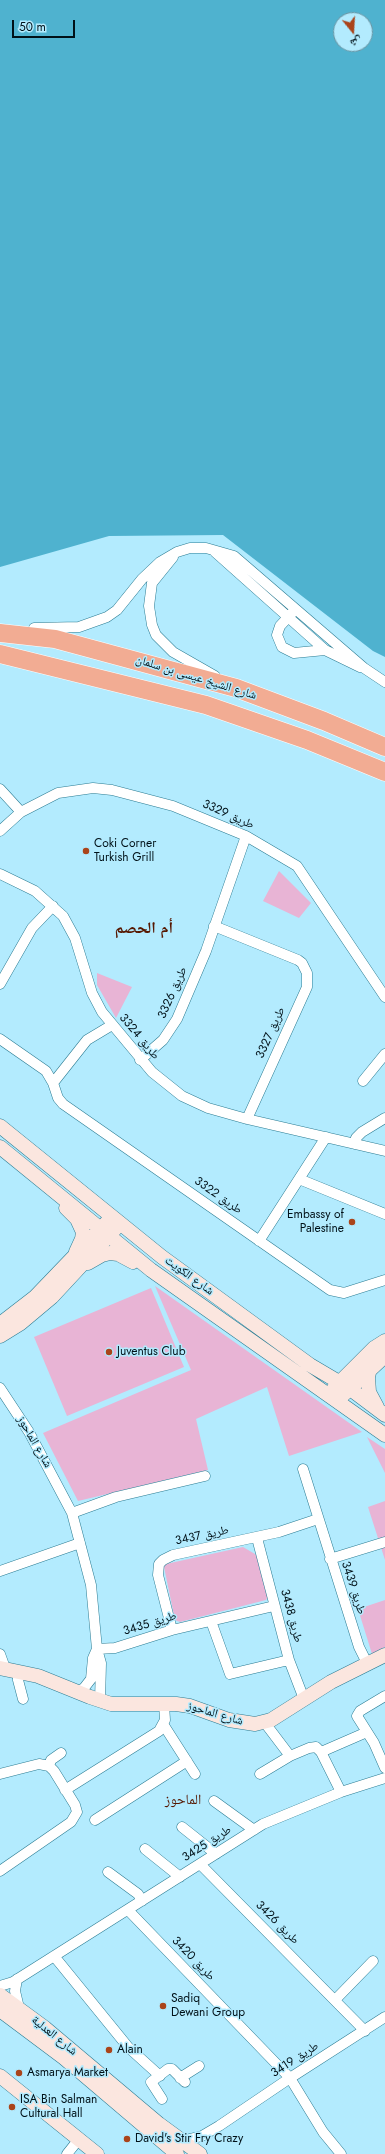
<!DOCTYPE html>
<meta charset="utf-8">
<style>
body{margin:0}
#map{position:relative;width:385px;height:2154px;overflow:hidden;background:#b3ebfe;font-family:Jost,"Noto Naskh Arabic",sans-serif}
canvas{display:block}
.north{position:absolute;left:333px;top:12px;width:40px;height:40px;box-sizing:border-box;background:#b3ebfe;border:1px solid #6b94a2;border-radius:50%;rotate:162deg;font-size:11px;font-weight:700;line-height:16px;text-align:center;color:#001118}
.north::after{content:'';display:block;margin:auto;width:14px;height:18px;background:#aa441a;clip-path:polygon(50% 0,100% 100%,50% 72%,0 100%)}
.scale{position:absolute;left:12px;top:20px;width:63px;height:18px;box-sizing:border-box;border:2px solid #001118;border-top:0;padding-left:5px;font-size:12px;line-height:14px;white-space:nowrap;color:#001118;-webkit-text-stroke:3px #b3ebfe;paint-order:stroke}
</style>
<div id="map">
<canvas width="385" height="2154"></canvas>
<div class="north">ش</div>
<div class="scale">50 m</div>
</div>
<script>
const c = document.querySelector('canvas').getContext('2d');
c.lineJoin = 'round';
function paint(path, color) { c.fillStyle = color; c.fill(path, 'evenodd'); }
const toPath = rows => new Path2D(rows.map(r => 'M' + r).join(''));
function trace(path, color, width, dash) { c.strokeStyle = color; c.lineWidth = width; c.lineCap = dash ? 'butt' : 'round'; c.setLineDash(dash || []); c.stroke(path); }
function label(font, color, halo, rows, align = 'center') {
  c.font = font + ' Jost,"Noto Naskh Arabic",sans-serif'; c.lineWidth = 3; c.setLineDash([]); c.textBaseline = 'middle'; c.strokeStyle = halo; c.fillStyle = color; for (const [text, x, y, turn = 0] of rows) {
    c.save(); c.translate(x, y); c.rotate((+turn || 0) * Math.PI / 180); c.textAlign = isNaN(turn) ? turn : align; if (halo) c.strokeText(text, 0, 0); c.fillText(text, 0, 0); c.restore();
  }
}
paint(toPath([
 [279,871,311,903,299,918,263,901],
 [97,973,132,987,116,1018,97,985],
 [155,1286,362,1432,289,1456,267,1387,196,1419,208,1470,78,1501,43,1433,191,1370],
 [151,1288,184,1367,67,1416,34,1337],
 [367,1437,385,1449,385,1473],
 [385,1501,385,1560,368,1507],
 [243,1547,255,1554,259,1560,268,1596,266,1600,180,1622,175,1620,164,1567,166,1564],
 [385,1600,385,1647,372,1654,358,1609]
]), '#e8b4d5');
paint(toPath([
 [0,0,385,0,385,657,373,651,223,535,109,536,0,567],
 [341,20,365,20,365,44,341,44]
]), '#4fb2cf');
const street = toPath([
 [215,552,325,650,360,667],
 [173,557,152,583,149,606,152,625,156,635,173,652,215,676],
 [292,613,280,626,277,635,282,647,294,653,325,650],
 [34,628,79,627,107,617,117,610,142,579,160,562,177,552,190,548,206,548,234,556,364,668,385,682],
 [0,789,21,812],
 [0,831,21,812,58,793,93,788,112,790,173,806,246,836,297,866,385,997],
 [0,874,35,891,63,916,75,938,92,993,102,1012,152,1072,182,1096,208,1108,247,1119,385,1151],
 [214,926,298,960,302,963,307,973,307,987,247,1119],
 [0,984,32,928,53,906],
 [0,1039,46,1071,53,1083,58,1098,63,1104,330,1290,344,1293,385,1280],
 [140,1060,163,1040,177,1019,206,951,246,836],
 [363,1081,385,1054],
 [53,1083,87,1040,112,1025],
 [355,1144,356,1138,362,1132,385,1118],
 [299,1179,385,1214],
 [259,1241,326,1137],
 [0,1388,29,1432,72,1513,91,1585,97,1649,101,1663,100,1701],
 [303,1469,359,1647,367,1663],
 [72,1513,116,1497,205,1476],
 [257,1538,289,1660,304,1699],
 [330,1559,385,1542],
 [0,1571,80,1543],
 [211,1621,230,1674,289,1660],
 [172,1630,158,1575,159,1564,163,1560,173,1555,279,1532,318,1519],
 [97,1649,115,1648,172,1630,274,1606],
 [0,1654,5,1668],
 [18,1671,18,1680,23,1699],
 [78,1692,84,1688,91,1679,93,1658,97,1649],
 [385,1696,360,1711,357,1716,374,1743,385,1768],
 [265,1723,290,1756],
 [163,1724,195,1774],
 [321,1752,367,1732],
 [49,1766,51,1760,61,1753],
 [0,1774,39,1764,49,1766,54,1771,75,1805,77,1812,71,1822,0,1871],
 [260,1774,290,1756,309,1748,316,1747,321,1752,341,1792],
 [65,1790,159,1731,165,1720,164,1704],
 [214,1801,254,1830],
 [95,1820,187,1761],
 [182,1827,216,1854],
 [145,1849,180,1877],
 [200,1864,365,2031],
 [108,1872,138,1894,142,1901],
 [128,1910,290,2078,323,2132,341,2154],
 [54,1956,128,2047,160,2076],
 [17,1979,15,1991,19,2008],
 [0,1986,13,1982,263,1824,341,1792,385,1778],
 [335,2000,373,1961],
 [180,2078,199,2066],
 [162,2099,151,2082,168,2069,172,2069,185,2082],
 [181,2141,202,2136,219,2126,290,2078,385,2017],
 [67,2154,79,2139]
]);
const secondary = toPath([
 [0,1126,162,1257,310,1365,349,1388,385,1415],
 [0,1147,151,1270,385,1435],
 [66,1208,77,1219,83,1232,82,1239,76,1252],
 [88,1263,102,1255,110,1253,118,1254,133,1262],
 [0,1324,35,1297,108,1221],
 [0,1336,21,1323,52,1297,116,1228],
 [370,1368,368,1377,369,1392,377,1407],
 [334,1388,374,1348,385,1341],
 [343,1395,385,1356],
 [0,1668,38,1676,90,1697,111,1704,176,1704,190,1706,229,1720,255,1724,271,1720,331,1682,385,1655],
 [0,1995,45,2028,159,2124,200,2154],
 [0,2010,64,2058,177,2154],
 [0,2076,97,2154]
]);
const highway = toPath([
 [0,633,55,639,236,688,324,721,385,747],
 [0,654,206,705,307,740,385,772]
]);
trace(street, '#2b7c93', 11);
trace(secondary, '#2b7c93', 15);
trace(highway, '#fff', 19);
trace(street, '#fff', 10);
trace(secondary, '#fbe6df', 14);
trace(highway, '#f2ac93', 18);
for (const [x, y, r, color] of [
 [86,851,4,"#aa441a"],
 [352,1222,4,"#aa441a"],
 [109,1352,4,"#aa441a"],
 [163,2006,4,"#aa441a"],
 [109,2050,4,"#aa441a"],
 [19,2073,4,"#aa441a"],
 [12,2107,4,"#aa441a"],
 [127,2139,4,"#aa441a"]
]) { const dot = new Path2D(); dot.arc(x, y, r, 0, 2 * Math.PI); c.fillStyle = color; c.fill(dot); trace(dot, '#b3ebfe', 1.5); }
label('12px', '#001118', '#b3ebfe', [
 ["شارع الشيخ عيسى بن سلمان",196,678,17],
 ["طريق 3329",228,815,24],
 ["طريق 3326",173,993,-66],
 ["طريق 3327",271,1033,-66],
 ["طريق 3324",139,1037,50],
 ["طريق 3322",218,1196,35],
 ["شارع الكويت",189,1276,36],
 ["شارع الماحوز",34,1442,60],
 ["طريق 3437",202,1536,-12],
 ["طريق 3439",353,1588,72],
 ["طريق 3438",291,1616,75],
 ["طريق 3435",150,1624,-17],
 ["شارع الماحوز",215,1714,16],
 ["طريق 3425",207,1844,-33],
 ["طريق 3426",277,1923,45],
 ["طريق 3420",193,1959,46],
 ["شارع العدلية",54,2036,39],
 ["طريق 3419",295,2060,-33]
]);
label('12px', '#001118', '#b3ebfe', [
 ["Coki Corner",94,844],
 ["Turkish Grill",94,858],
 ["Embassy of",344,1215,"right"],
 ["Palestine",344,1229,"right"],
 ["Juventus Club",117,1352],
 ["Sadiq",171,1999],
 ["Dewani Group",171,2013],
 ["Alain",117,2050],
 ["Asmarya Market",27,2073],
 ["ISA Bin Salman",20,2100],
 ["Cultural Hall",20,2114],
 ["David's Stir Fry Crazy",135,2139]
], 'left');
label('14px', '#561700', '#b3ebfe', [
 ["الماحوز",183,1801]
]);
label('bold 16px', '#561700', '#b3ebfe', [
 ["أم الحصم",144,929]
]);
</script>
